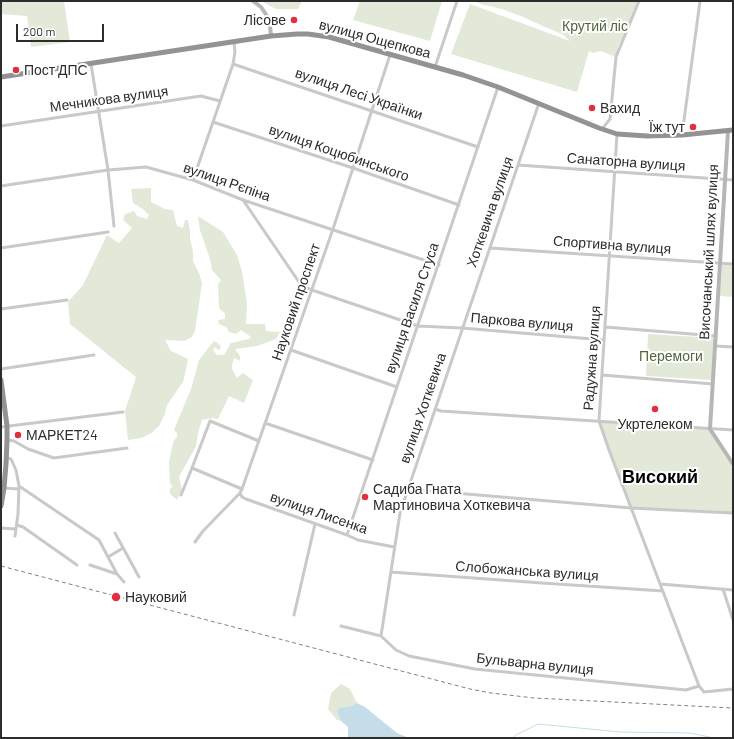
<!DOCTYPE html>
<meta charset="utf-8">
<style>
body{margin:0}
#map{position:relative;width:734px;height:739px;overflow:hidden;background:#fff;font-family:Barlow,sans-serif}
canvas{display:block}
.frame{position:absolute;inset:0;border:2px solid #2c2c2c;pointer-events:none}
.scale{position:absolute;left:16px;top:24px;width:88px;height:18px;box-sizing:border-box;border:2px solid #2c2c2c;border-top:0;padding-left:5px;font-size:12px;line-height:14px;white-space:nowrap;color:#2c2c2c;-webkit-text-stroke:3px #fff;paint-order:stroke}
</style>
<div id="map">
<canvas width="734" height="739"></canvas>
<div class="frame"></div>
<div class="scale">200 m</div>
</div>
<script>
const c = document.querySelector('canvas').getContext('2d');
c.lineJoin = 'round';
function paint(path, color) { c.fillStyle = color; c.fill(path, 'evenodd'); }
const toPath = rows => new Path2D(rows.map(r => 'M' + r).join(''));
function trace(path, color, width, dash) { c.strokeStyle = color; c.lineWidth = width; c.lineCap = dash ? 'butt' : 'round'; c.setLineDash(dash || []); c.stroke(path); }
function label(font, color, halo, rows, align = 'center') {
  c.font = font + ' Barlow,sans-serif'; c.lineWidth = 4; c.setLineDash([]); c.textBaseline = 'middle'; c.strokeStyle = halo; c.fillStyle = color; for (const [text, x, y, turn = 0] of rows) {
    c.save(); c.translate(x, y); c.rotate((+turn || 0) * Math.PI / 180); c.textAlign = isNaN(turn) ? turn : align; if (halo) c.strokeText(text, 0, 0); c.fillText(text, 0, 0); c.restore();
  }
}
paint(toPath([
 [1,1,7,1,9,2,9,1,64,1,70,42,31,47,27,16,1,14],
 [262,1,302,1,298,9,276,9,268,5],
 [360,1,442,1,430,41,353,20],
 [473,1,638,1,627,31,619,44,616,57,601,51,593,53,589,51,577,92,451,54,470,4,570,41,562,34,545,27,523,17,502,9,484,5],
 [151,188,151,202,165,209,173,210,177,226,183,228,185,220,188,220,190,231,190,239,193,251,193,261,199,273,202,283,195,331,192,337,184,341,165,340,171,351,188,359,186,370,183,382,167,405,165,414,159,426,150,434,141,438,128,440,125,411,136,377,70,324,68,302,83,285,107,235,119,243,132,228,123,220,125,214,134,211,137,216,147,219,149,215,143,209,133,203,131,189],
 [198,216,223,232,237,255,242,271,247,304,246,324,265,324,266,331,280,332,276,339,257,346,235,349,240,356,240,361,234,358,232,365,232,369,237,378,243,373,253,380,244,403,229,396,218,419,213,418,202,420,198,433,196,446,179,477,182,489,177,500,170,494,170,488,173,487,170,483,169,462,173,443,177,436,177,433,174,430,191,389,199,360,213,342,215,341,221,346,220,349,218,350,215,347,213,350,217,355,224,355,231,343,249,339,251,337,241,330,236,334,229,332,226,327,219,324,218,320,225,319,225,314,219,308,218,284,221,280,212,270,210,259,200,230],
 [722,265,733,265,733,297,720,296],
 [648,334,715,338,712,380,646,376],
 [599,421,710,429,733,464,733,513,631,508],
 [341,684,350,689,357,703,352,706,337,712,341,721,337,720,328,709,331,693]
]), '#e2e9d9');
paint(toPath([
 [357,703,365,707,397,733,409,738,348,738,348,727,341,721,337,712,339,708,352,706]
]), '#c5dce9');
trace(toPath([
 [513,738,516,735,538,724,620,732,690,733,714,738]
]), '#c5dce9', 1);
trace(toPath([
 [91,64,108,170,114,226],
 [233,64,478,147],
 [435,67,457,1],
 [213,122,353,168,459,205],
 [1,126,201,96,220,101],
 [602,129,610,119,616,57,639,1],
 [617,134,599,421,609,450,699,686,704,692,733,689],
 [682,135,700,1],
 [518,165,733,180],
 [193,180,233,64,235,52,234,42],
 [1,186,108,170,146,167,193,180,243,200,439,265],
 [243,200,301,285,312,290,418,326,462,328,604,340],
 [1,248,108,232],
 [490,248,733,264],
 [1,309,67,300],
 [605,327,716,336],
 [715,346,733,347],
 [291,350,397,387],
 [1,369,94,355],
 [602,375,713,384],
 [435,409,441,411,733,430],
 [265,423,373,460],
 [1,427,123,412],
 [7,440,14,441,28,449,54,458,127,448],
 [7,458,11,459,16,470,19,486,18,514,15,536],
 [192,468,210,421,259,441],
 [19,486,99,540,117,574,124,582],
 [4,488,19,489],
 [408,489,631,508,733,513],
 [240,493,242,497,246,499,347,535,358,540,394,547],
 [181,495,192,468,242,489],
 [17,525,23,527,77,565],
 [1,528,16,529],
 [115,533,139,577],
 [347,535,498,87],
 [195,542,203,531,240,493,242,489,333,229,390,55],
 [108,557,123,548],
 [90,565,117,574],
 [391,572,542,583,663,591],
 [660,584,733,590],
 [723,589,733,620],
 [294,615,315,524],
 [341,626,381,636,396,650,409,656,475,669,686,690,699,686],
 [381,636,400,513,539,103]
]), '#c9c9c9', 3);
trace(toPath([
 [253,1,261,7,267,16,270,26,271,36],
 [728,131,710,429,733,464]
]), '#b6b6b6', 4);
trace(toPath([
 [1,77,271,36,297,34,308,34,329,37,463,75,498,87,599,128,617,134,647,136,682,135,733,130],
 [1,380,7,426,7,440,6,464,4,488,1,506]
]), '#939393', 5);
trace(toPath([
 [1,566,470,689,491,693,534,698,733,708]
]), '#818181', 1, [4, 3]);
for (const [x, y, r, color] of [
 [294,20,4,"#e12f40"],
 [16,70,4,"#e12f40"],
 [592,108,4,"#e12f40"],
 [693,127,4,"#e12f40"],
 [655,409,4,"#e12f40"],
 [18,435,4,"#e12f40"],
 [365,497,4,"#e12f40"],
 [116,597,5,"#e12f40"]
]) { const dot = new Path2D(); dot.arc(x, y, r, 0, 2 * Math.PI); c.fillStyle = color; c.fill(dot); trace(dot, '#fff', 1.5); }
label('14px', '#2c2c2c', '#fff', [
 ["Лісове",286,20,"right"],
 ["Пост ДПС",24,70],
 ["Вахид",600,108],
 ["Їж тут",685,127,"right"],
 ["Укртелеком",655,424,"center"],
 ["МАРКЕТ24",26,435],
 ["Садиба Гната",373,489],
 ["Мартиновича Хоткевича",373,505],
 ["Науковий",125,597]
], 'left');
label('14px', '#50663a', '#fff', [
 ["Крутий ліс",595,26],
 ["Перемоги",671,356]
]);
label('14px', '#2c2c2c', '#fff', [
 ["вулиця Ощепкова",375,39,15],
 ["вулиця Лесі Українки",359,94,19],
 ["Мечникова вулиця",109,99,-8],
 ["вулиця Коцюбинського",339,153,19],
 ["Санаторна вулиця",626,162,4],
 ["вулиця Рєпіна",227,182,19],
 ["Хоткевича вулиця",490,212,-71],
 ["Спортивна вулиця",612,245,4],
 ["Височанський шлях вулиця",709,252,-87],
 ["Науковий проспект",296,302,-71],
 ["вулиця Василя Стуса",412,308,-71],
 ["Паркова вулиця",522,322,5],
 ["Радужна вулиця",592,358,-86],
 ["вулиця Хоткевича",423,408,-71],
 ["вулиця Лисенка",319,513,19],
 ["Слобожанська вулиця",527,571,4],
 ["Бульварна вулиця",535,664,6]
]);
label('bold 18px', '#000', '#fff', [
 ["Високий",660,477]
]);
</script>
